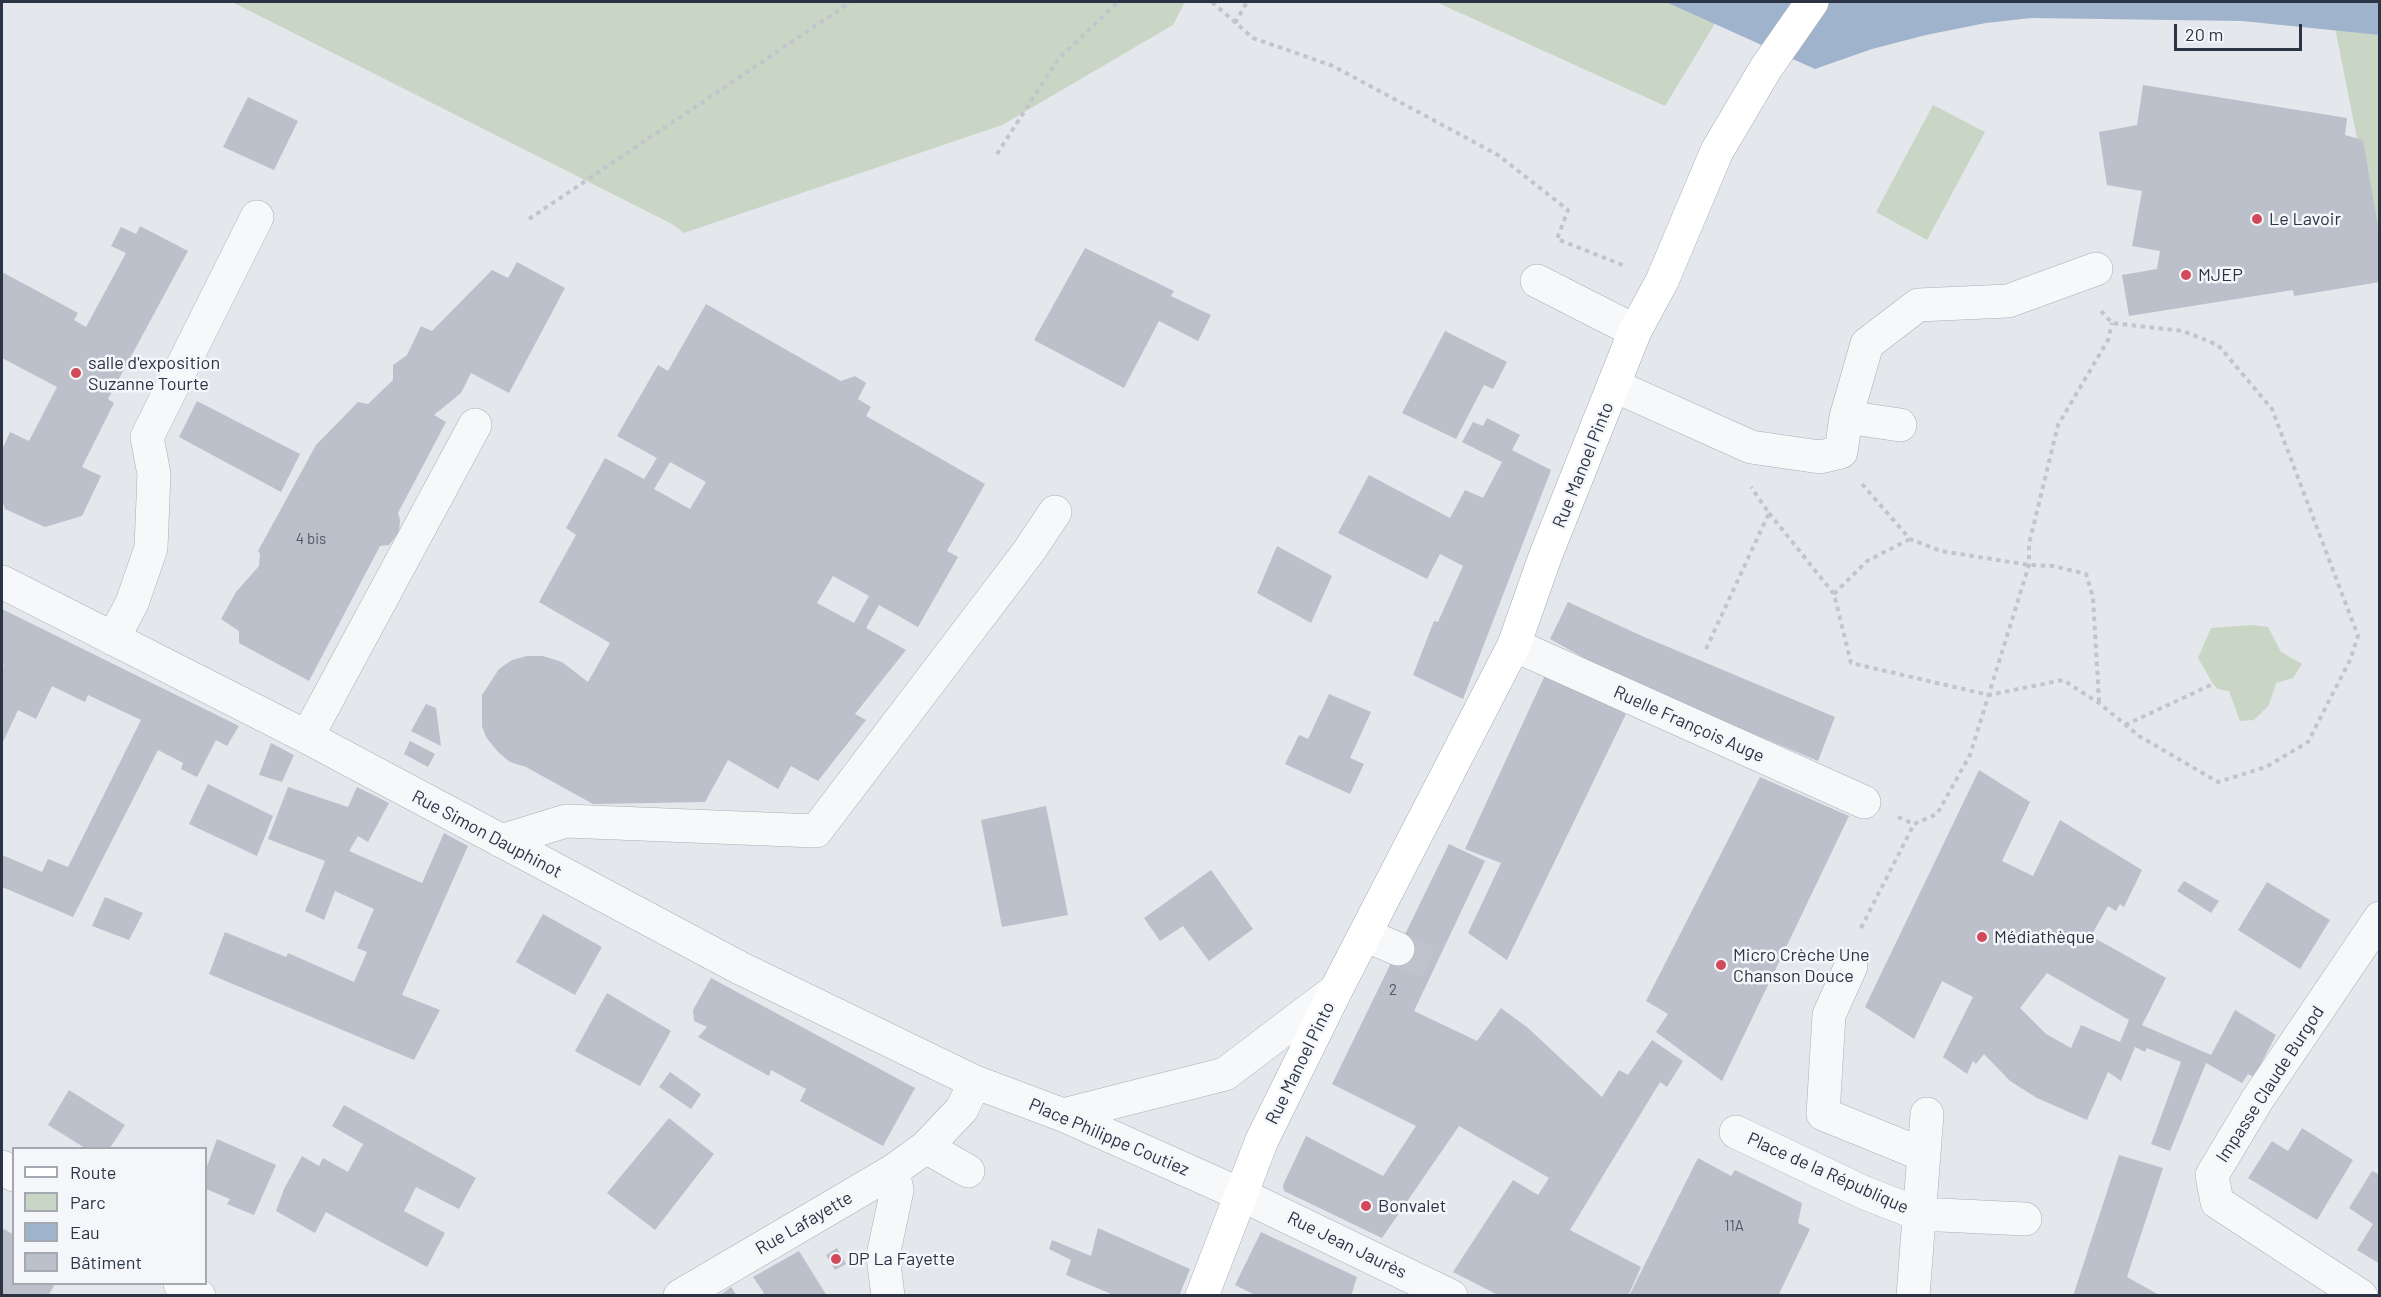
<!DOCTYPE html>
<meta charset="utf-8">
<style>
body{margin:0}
#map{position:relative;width:2381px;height:1297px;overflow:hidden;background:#e4e7ec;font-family:Barlow,sans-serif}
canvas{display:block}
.frame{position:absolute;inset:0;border:3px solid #2b3445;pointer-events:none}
.legend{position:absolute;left:12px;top:1147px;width:195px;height:138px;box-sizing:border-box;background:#f4f6f9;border:2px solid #a4a8b1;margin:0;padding:8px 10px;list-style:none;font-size:18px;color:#2b3445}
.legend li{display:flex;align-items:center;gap:12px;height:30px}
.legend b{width:30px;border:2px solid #a4a8b1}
.scale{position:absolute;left:2174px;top:24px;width:128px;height:27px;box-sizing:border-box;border:3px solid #2b3445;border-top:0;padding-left:8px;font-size:18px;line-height:21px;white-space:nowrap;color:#2b3445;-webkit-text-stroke:4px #f4f6f9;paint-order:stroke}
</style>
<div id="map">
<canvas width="2381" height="1297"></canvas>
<div class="frame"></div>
<ul class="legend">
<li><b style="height:8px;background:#fff"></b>Route</li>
<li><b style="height:16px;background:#c9d6c5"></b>Parc</li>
<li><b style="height:16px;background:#9fb4cc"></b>Eau</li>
<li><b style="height:16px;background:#bbc0ca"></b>Bâtiment</li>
</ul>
<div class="scale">20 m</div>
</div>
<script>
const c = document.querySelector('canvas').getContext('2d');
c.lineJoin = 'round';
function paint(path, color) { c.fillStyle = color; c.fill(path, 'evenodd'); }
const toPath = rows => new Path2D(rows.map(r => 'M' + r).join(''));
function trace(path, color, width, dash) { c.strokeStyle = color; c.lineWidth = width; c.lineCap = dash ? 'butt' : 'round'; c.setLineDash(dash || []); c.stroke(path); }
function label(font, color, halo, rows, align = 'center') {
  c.font = font + ' Barlow,sans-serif'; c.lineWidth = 5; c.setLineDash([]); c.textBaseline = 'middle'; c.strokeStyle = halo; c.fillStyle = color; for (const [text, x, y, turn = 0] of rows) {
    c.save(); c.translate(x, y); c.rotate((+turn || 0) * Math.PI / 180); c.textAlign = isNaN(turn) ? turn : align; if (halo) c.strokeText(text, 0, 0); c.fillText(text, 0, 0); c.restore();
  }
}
paint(toPath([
 [232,2,1185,2,1173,25,1002,125,684,233,672,224],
 [1436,2,1728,2,1665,106],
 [2330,2,2379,2,2379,250],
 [1933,105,1985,132,1927,240,1876,212],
 [2253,625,2268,627,2281,652,2302,664,2293,678,2276,683,2269,705,2254,720,2240,721,2229,691,2218,689,2213,684,2198,658,2211,628]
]), '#c9d6c5');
paint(toPath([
 [1666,2,2379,2,2380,35,2242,21,2031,18,1986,23,1926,35,1872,49,1815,69]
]), '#9fb4cc');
paint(toPath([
 [2143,85,2347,118,2345,135,2363,140,2380,238,2380,282,2294,296,2293,290,2129,316,2122,275,2157,269,2160,251,2132,246,2142,191,2107,185,2099,132,2137,125],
 [248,97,298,121,274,170,223,147],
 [140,226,188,251,108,399,114,403,82,467,101,476,82,516,45,527,5,509,2,500,2,450,10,432,29,441,57,387,2,358,2,272,78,313,74,320,86,327,126,253,111,246,121,227,136,234],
 [1085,248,1174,291,1171,296,1211,315,1198,341,1159,321,1124,388,1034,340],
 [517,262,565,288,509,393,471,373,461,393,434,415,446,422,398,513,400,520,399,532,389,545,380,546,309,681,239,643,239,631,221,619,236,592,259,566,260,554,258,551,316,445,358,402,368,404,393,380,393,365,407,355,421,326,432,331,492,270,508,278],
 [706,304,841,381,855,376,866,383,858,399,871,407,866,416,985,484,947,551,958,557,918,627,879,605,866,628,906,650,855,714,866,720,818,781,791,766,778,789,728,760,705,802,593,804,526,767,510,762,498,752,486,737,482,726,482,695,499,669,512,660,527,656,543,656,562,662,588,682,610,643,539,602,576,535,566,528,605,458,644,479,657,458,617,436,658,365,668,371],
 [670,462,706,482,690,509,654,489],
 [833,576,869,596,854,623,817,603],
 [1445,331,1507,362,1493,389,1484,385,1456,439,1402,413],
 [197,401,300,454,281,492,179,437],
 [1487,418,1520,435,1512,450,1551,470,1463,699,1413,675,1434,621,1438,622,1463,566,1440,554,1427,579,1338,533,1369,475,1450,518,1465,490,1483,498,1502,462,1462,442,1473,422,1483,426],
 [1277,546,1332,576,1311,623,1257,593],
 [1568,602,1642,636,1835,717,1818,761,1620,678,1550,639],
 [2,609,239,726,227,746,216,740,197,777,181,769,183,763,158,750,73,917,2,887,2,855,42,872,48,859,68,867,141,720,88,695,85,702,52,686,36,719,18,710,2,744,2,671,4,665,2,664],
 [1545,675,1626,714,1507,960,1468,933,1501,863,1465,849],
 [1329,694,1371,712,1350,758,1364,764,1350,794,1285,764,1299,735,1308,739],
 [426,704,436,708,441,746,411,731],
 [410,741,435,754,428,767,404,754],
 [271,743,294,755,282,782,259,775],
 [1979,770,2030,802,2002,861,2033,876,2060,820,2142,870,2124,907,2120,904,2116,911,2108,906,2091,936,2166,978,2142,1025,2211,1055,2235,1010,2276,1035,2254,1077,2248,1074,2242,1083,2206,1063,2170,1151,2151,1144,2181,1062,2147,1048,2145,1052,2135,1047,2121,1081,2108,1072,2087,1120,2037,1098,2010,1081,1984,1054,1976,1064,1973,1061,1967,1074,1943,1057,1973,997,1942,981,1914,1039,1865,1007],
 [2047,973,2129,1020,2120,1042,2081,1025,2071,1048,2046,1034,2020,1008],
 [1760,777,1849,816,1722,1081,1656,1032,1668,1014,1646,1001],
 [208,784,273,816,257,856,189,824],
 [288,787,348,807,357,787,389,803,368,842,358,836,349,851,422,883,444,833,468,846,402,995,440,1010,414,1060,209,974,225,932,286,957,288,953,354,982,367,952,357,948,374,909,335,891,324,920,305,911,325,861,268,839],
 [1046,806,1068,915,1002,927,981,820],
 [1449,844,1485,861,1414,1011,1477,1041,1501,1008,1528,1028,1602,1097,1619,1070,1628,1075,1652,1040,1683,1061,1667,1087,1660,1082,1570,1230,1641,1267,1628,1296,1500,1296,1453,1272,1513,1180,1538,1195,1549,1178,1459,1126,1382,1238,1284,1191,1283,1185,1306,1136,1383,1176,1416,1126,1332,1084],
 [1211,870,1253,929,1209,961,1183,926,1160,941,1144,918],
 [2184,881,2219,901,2211,913,2177,891],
 [2267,882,2330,920,2300,969,2238,930],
 [105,897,143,913,129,940,92,926],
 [543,914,602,947,575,995,516,962],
 [711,978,915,1088,883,1146,800,1101,806,1089,771,1070,769,1076,698,1037,707,1027,694,1021,693,1010],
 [607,993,671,1031,640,1086,575,1051],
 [670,1072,701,1094,691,1109,659,1087],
 [69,1090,125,1125,110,1148,85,1148,48,1125],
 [344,1105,476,1178,459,1209,416,1187,404,1211,445,1233,427,1267,326,1212,315,1233,276,1211,284,1189,302,1156,319,1166,323,1158,348,1172,363,1144,332,1126],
 [669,1118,714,1154,655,1230,607,1193],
 [2302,1128,2353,1160,2317,1220,2248,1178,2272,1141,2288,1151],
 [217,1139,276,1165,254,1215,227,1204,230,1199,206,1189,206,1169],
 [2119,1155,2163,1168,2127,1277,2161,1296,2073,1296],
 [1698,1158,1731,1176,1735,1170,1802,1203,1798,1223,1810,1229,1778,1296,1629,1296],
 [2372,1171,2380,1175,2380,1264,2357,1250,2373,1224,2349,1208],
 [1098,1228,1190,1269,1179,1296,1116,1296,1066,1275,1071,1260,1049,1249,1052,1240,1091,1256],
 [4,1229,14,1235,14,1284,55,1284,48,1296,2,1296,2,1233],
 [1261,1232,1357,1277,1351,1296,1257,1296,1235,1285],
 [837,1248,846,1264,835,1270,826,1255],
 [799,1251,827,1296,759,1296,764,1293,753,1277],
 [731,1287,737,1296,719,1296]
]), '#bbc0ca');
trace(toPath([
 [1398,949,1435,966]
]), '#bfc3cb', 33, [33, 16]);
const minor = toPath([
 [1537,281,1635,331],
 [1615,386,1751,447,1820,457,1841,452,1846,417,1900,425],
 [1846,417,1867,344,1918,305,2008,301,2096,269],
 [2,582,307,737,740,968,975,1082,1063,1115,1242,1195,1451,1296],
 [113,639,132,603,151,548,154,474,147,437,257,217],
 [1514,645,1864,802],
 [307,737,475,425],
 [501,841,566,821,816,831,1029,551,1055,512],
 [1365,935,1398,949],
 [1851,966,1829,1015,1823,1114,1924,1155],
 [1063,1115,1225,1074,1336,990],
 [1736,1132,1865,1193,1919,1214,2025,1219],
 [926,1147,968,1171],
 [2,1167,14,1175],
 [180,1284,199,1296],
 [680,1296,893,1171,926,1147,962,1109,975,1082],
 [888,1296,883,1256,897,1190,893,1171],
 [1913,1296,1927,1114],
 [2361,1296,2217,1202,2212,1175,2257,1100,2380,918]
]);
const major = toPath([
 [1202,1296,1262,1140,1336,990,1514,645,1545,557,1635,331,1662,281,1717,151,1766,68,1812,2]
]);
trace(minor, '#a9aeb7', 34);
trace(major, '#a3abb8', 34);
trace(toPath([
 [1212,2,1253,38,1333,66,1498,155,1568,210,1557,239,1625,266],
 [1235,23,1247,2],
 [997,154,1058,59,1118,2],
 [529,219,851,2],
 [1862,484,1910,539,1941,551,2029,565,2053,566,2086,574,2093,597,2099,702],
 [1769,513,1834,594,1851,663,1989,695,2063,680,2099,703,2139,736,2218,782,2266,767,2308,742,2350,660,2358,636,2272,409,2218,345,2183,331,2112,323,2100,310],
 [1834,594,1867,561,1910,539],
 [1706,649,1769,513,1751,487],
 [2125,725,2213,684],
 [1898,817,1914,824],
 [1861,928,1914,824,1937,814,1970,755,2029,565,2029,544,2058,425,2108,340,2112,323]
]), '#c2c5cb', 4, [4.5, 4.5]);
trace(minor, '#f7f8fa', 33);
trace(major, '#fff', 33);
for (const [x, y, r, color] of [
 [2257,219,6,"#d1495b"],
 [2186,275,6,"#d1495b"],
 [76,373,6,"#d1495b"],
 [1982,937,6,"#d1495b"],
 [1721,965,6,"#d1495b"],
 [1366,1206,6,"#d1495b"],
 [836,1259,6,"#d1495b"]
]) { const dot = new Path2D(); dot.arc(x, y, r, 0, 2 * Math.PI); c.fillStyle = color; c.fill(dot); trace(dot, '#f4f6f9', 2); }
label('15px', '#4f5766', null, [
 ["4 bis",311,539],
 ["2",1393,990],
 ["11A",1734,1226]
]);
label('18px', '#2b3445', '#f4f6f9', [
 ["Le Lavoir",2269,219],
 ["MJEP",2198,275],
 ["salle d'exposition",88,363],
 ["Suzanne Tourte",88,384],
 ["Médiathèque",1994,937],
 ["Micro Crèche Une",1733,955],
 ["Chanson Douce",1733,976],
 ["Bonvalet",1378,1206],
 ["DP La Fayette",848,1259]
], 'left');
label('18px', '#2b3445', '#f4f6f9', [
 ["Rue Manoel Pinto",1583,465,-68],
 ["Ruelle François Auge",1689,724,24],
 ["Rue Simon Dauphinot",487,834,28],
 ["Rue Manoel Pinto",1300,1063,-64],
 ["Impasse Claude Burgod",2270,1084,-57],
 ["Place Philippe Coutiez",1109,1137,23],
 ["Place de la République",1828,1173,24],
 ["Rue Lafayette",804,1223,-30],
 ["Rue Jean Jaurès",1347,1245,26]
]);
</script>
